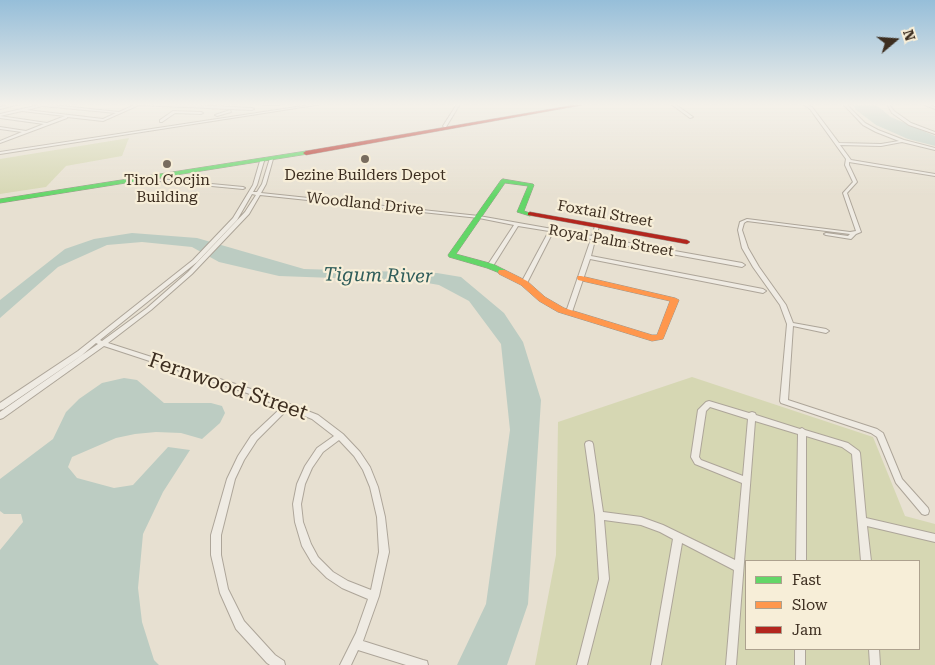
<!DOCTYPE html>
<style>
body{margin:0}
#map{position:relative;width:935px;height:665px;overflow:hidden;background:#e7e0d1;font-family:"Roboto Serif",serif}
canvas{display:block}
.legend{position:absolute;left:745px;top:560px;width:175px;height:90px;box-sizing:border-box;background:#f7eed8;border:1px solid #ada18e;margin:0;padding:6px 9px;list-style:none;font-size:15px;color:#3d2e20}
.legend li{display:flex;align-items:center;gap:10px;height:25px}
.legend b{width:25px;border:1px solid #ada18e}
.north{position:absolute;left:870px;top:15px;width:50px;height:50px;-webkit-text-stroke:4px #f7eed8;paint-order:stroke;rotate:72deg;font-size:14px;font-weight:700;line-height:20px;text-align:center;color:#3d2e20}
.north::after{content:'';display:block;margin:auto;width:18px;height:22px;background:#3d2e20;clip-path:polygon(50% 0,100% 100%,50% 72%,0 100%)}
</style>
<div id="map">
<canvas width="935" height="665"></canvas>
<ul class="legend">
<li><b style="height:6px;background:#63d668"></b>Fast</li>
<li><b style="height:6px;background:#ff974d"></b>Slow</li>
<li><b style="height:6px;background:#b3261e"></b>Jam</li>
</ul>
<div class="north">N</div>
</div>
<script>
const c = document.querySelector('canvas').getContext('2d');
c.lineJoin = 'round';
function paint(path, color) { c.fillStyle = color; c.fill(path, 'evenodd'); }
const toPath = rows => new Path2D(rows.map(r => 'M' + r).join(''));
function trace(path, color, width, dash) { c.strokeStyle = color; c.lineWidth = width; c.lineCap = dash ? 'butt' : 'round'; c.setLineDash(dash || []); c.stroke(path); }
function label(font, color, halo, rows, align = 'center') {
  c.font = font + ' "Roboto Serif",serif'; c.lineWidth = 4.5; c.setLineDash([]); c.textBaseline = 'middle'; c.strokeStyle = halo; c.fillStyle = color; for (const [text, x, y, turn = 0] of rows) {
    c.save(); c.translate(x, y); c.rotate((+turn || 0) * Math.PI / 180); c.textAlign = isNaN(turn) ? turn : align; if (halo) c.strokeText(text, 0, 0); c.fillText(text, 0, 0); c.restore();
  }
}
paint(toPath([
 [129,138,122,156,66,166,46,187,0,194,0,159],
 [692,377,873,437,905,516,935,524,935,665,535,665,556,555,558,422],
 [746,561,919,561,919,649,746,649]
]), '#d6d7b3');
paint(toPath([
 [852,104,875,104,891,117,935,136,935,146,908,139,876,125,856,110],
 [132,233,197,238,304,269,437,273,461,277,504,313,523,342,541,400,528,604,507,665,457,665,486,604,510,430,501,344,469,301,439,285,416,281,279,276,219,262,192,247,142,242,107,245,58,267,0,318,0,300,65,249,94,239],
 [124,378,137,380,164,403,211,403,222,406,225,413,220,423,202,439,181,433,156,432,135,434,116,438,72,457,68,467,77,478,114,488,133,485,168,447,190,450,163,492,143,534,138,588,142,622,154,660,159,665,0,665,0,550,23,522,21,514,4,514,0,511,0,479,53,439,66,412,79,399,102,383]
]), '#bcccc2');
const street = toPath([
 [15,104,20,104,0,109,0,107,15,104],
 [43,104,119,112,134,105,133,104,190,105,196,104,195,105,252,108,254,109,252,110,139,105,103,121,67,117,67,118,0,143,0,141,22,132,0,129,0,127,26,131,44,124,0,118,0,116,47,123,65,116,22,111,0,116,0,114,43,104],
 [42,106,43,106,116,113,103,119,27,110,42,106],
 [261,104,281,104,279,105,263,105,261,104],
 [316,104,322,104,0,154,0,152,316,104],
 [457,104,460,104,446,127,444,127,443,126,457,104],
 [671,104,675,104,693,117,690,118,671,104],
 [803,104,806,104,812,107,839,143,881,144,899,141,876,132,863,125,843,104,846,104,865,123,878,130,904,140,935,148,935,150,902,142,881,146,840,145,851,160,935,174,935,176,849,162,849,165,857,182,847,193,861,232,856,234,851,239,826,235,824,234,826,233,848,236,850,234,747,221,744,223,742,230,748,248,759,267,786,305,793,323,826,329,829,331,826,333,793,326,788,400,877,429,883,433,902,479,928,508,929,511,928,514,925,515,922,514,896,483,877,437,871,433,781,403,780,401,787,324,780,305,753,267,742,248,738,230,740,222,747,219,850,232,856,231,843,193,853,182,845,165,846,159,810,109,803,104],
 [887,104,889,104,894,111,911,123,935,132,935,134,909,125,892,113,887,104],
 [922,104,926,104,935,107,935,109,922,104],
 [230,110,231,112,217,116,215,115,230,110],
 [173,111,201,112,203,113,201,114,175,113,162,122,160,122,160,120,173,111],
 [270,158,273,159,266,184,261,193,479,216,592,236,595,226,597,225,599,226,596,237,742,263,745,265,742,267,595,240,591,256,763,289,766,291,763,293,590,259,572,312,569,314,566,312,591,239,553,232,527,283,524,285,521,283,549,231,518,226,493,266,490,268,487,266,514,225,479,218,260,195,249,214,192,274,151,310,108,343,251,389,318,415,343,434,360,452,370,467,378,487,385,517,389,552,379,596,363,641,423,660,427,661,428,665,406,665,358,650,351,665,340,665,356,633,368,599,342,588,327,578,312,563,302,546,295,522,293,504,297,484,305,466,317,448,334,436,312,419,288,409,257,440,244,460,235,479,221,535,221,555,228,589,244,621,275,655,284,661,285,665,270,665,267,663,236,629,220,593,211,555,211,535,227,479,238,456,251,436,282,407,247,393,104,346,3,418,0,419,0,412,98,344,96,343,82,355,3,409,0,410,0,403,78,351,193,260,233,218,253,185,260,161,262,160,264,161,257,185,253,192,257,192,262,184,270,158],
 [252,194,256,195,245,212,188,272,147,308,102,341,100,340,197,262,237,220,252,194],
 [339,440,354,456,363,470,370,487,377,517,379,552,371,590,348,581,333,572,318,557,311,544,303,522,301,504,305,484,312,468,323,452,339,440],
 [148,178,243,187,245,188,243,189,149,180,147,179,148,178],
 [709,401,749,413,752,412,755,413,756,415,800,429,802,428,805,430,848,443,859,451,860,453,866,518,935,534,935,542,867,526,871,561,861,561,852,454,842,447,806,436,806,561,796,561,798,434,755,421,736,665,726,665,734,570,682,543,661,665,651,665,673,539,660,532,641,525,604,520,609,579,587,665,577,665,599,579,595,515,585,444,586,442,589,441,592,442,593,444,603,512,641,517,663,525,735,560,742,483,695,464,691,457,698,410,706,402,709,401],
 [710,407,748,419,743,476,701,460,699,457,706,411,710,407],
 [795,649,805,649,805,665,795,665,795,649],
 [869,649,879,649,880,665,870,665,869,649]
]);
const fast = toPath([
 [306,151,309,153,308,154,0,203,0,199,306,151],
 [503,179,533,184,534,185,524,211,533,214,530,216,517,212,528,186,505,183,456,254,493,264,505,270,506,272,505,274,502,274,487,268,449,257,448,255,501,180,503,179]
]);
const slow = toPath([
 [499,270,505,270,527,281,545,297,564,308,652,335,657,335,670,301,578,280,577,278,578,276,581,276,675,298,679,300,663,339,652,341,558,312,539,301,521,285,499,274,498,272,499,270]
]);
const jam = toPath([
 [580,104,588,104,306,155,303,153,306,151,580,104],
 [530,212,687,240,690,242,687,244,528,215,528,213,530,212]
]);
trace(street, '#ada599', 2);
trace(fast, '#9c958a', 1);
trace(slow, '#9c958a', 1);
trace(jam, '#9c958a', 1);
paint(street, '#efebe3');
paint(fast, '#63d668');
paint(slow, '#ff974d');
paint(jam, '#b3261e');
const sky = c.createLinearGradient(0, 0, 0, 197);
sky.addColorStop(0, '#96bed9');
sky.addColorStop(0.53, '#f4f1ea');
sky.addColorStop(1, '#f4f1ea00');
c.fillStyle = sky;
c.fillRect(0, 0, 935, 197);
for (const [x, y, r, color] of [
 [365,159,5,"#786c5e"],
 [167,164,5,"#786c5e"]
]) { const dot = new Path2D(); dot.arc(x, y, r, 0, 2 * Math.PI); c.fillStyle = color; c.fill(dot); trace(dot, '#f7eed8', 2); }
label('15px', '#3d2e20', '#f7eed8', [
 ["Dezine Builders Depot",365,176],
 ["Tirol Cocjin",167,181],
 ["Building",167,198]
]);
label('15px', '#3d2e20', '#f7eed8', [
 ["Woodland Drive",365,204,6],
 ["Foxtail Street",605,214,10],
 ["Royal Palm Street",611,241,10]
]);
label('italic 19px', '#2f5d5a', '#f7eed8', [
 ["Tigum River",378,276,1]
]);
label('21px', '#3d2e20', '#f7eed8', [
 ["Fernwood Street",228,387,19]
]);
</script>
